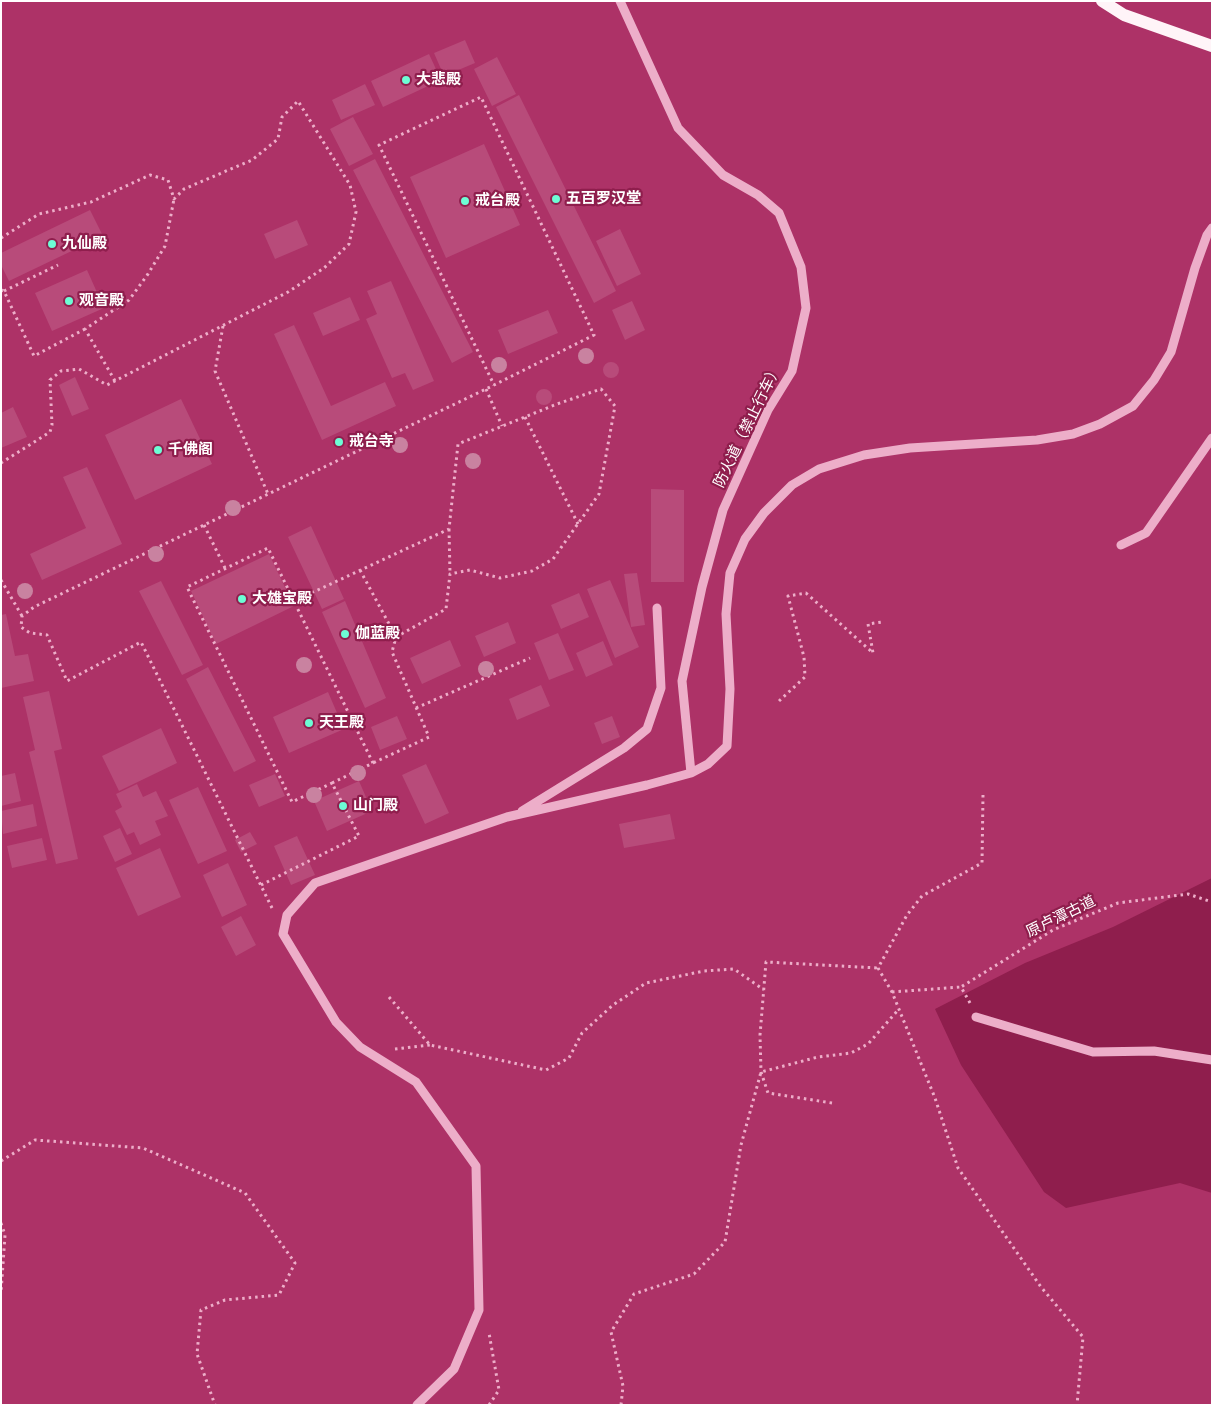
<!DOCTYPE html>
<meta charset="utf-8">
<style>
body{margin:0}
#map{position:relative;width:1213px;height:1406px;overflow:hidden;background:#8f1e4d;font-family:Arial,sans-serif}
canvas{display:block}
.frame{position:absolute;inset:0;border:2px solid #fff;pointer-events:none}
</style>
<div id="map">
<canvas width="1213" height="1406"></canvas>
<div class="frame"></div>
</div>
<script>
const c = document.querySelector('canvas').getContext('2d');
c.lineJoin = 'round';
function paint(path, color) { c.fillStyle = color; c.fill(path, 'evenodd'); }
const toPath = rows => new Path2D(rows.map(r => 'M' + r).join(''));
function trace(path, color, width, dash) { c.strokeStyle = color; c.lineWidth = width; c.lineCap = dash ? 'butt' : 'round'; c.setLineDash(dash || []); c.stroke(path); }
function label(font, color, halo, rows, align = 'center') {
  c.font = font + ' Arial,"Noto Sans SC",sans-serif'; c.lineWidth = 4.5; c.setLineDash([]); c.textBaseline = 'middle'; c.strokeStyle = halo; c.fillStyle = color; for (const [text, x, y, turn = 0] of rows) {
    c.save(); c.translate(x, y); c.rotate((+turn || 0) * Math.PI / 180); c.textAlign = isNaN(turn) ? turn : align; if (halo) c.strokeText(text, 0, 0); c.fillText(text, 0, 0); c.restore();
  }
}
paint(toPath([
 [1,1,1212,1,1212,878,1113,927,1025,963,935,1009,961,1065,1044,1192,1066,1208,1180,1183,1212,1193,1212,1405,1,1405]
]), '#ad3267');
paint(toPath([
 [465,40,475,63,444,76,434,53],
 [429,54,441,80,383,107,371,81],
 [497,57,516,94,492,106,474,69],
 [365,84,375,105,341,120,332,100],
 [519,95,616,291,594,303,496,107],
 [353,117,373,154,349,166,330,129],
 [484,144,520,225,446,258,410,177],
 [375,159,473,352,452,363,353,170],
 [90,210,103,236,9,281,1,265,1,253],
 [297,220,308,245,275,259,264,234],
 [620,229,641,274,617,286,596,241],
 [87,270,104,308,52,331,35,293],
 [391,281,434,381,413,390,405,373,392,378,366,319,377,314,367,291],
 [350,297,360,320,323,336,313,313],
 [632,301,645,330,625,340,612,310],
 [548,310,558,333,508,354,498,330],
 [294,325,331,406,385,382,396,406,322,440,274,334],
 '603 370a8 8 0 1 1 16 0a8 8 0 1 1-16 0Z',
 [75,377,89,409,72,416,59,385],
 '536 397a8 8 0 1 1 16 0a8 8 0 1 1-16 0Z',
 [181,399,212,464,135,500,105,435],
 [13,407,27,437,1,448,1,413],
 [87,467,122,544,42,580,30,554,86,528,63,477],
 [651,489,684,490,684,582,651,582],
 [311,526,344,599,322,609,288,537],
 [269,554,294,606,216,644,191,591],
 [637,573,645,625,631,627,624,574],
 [610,580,639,647,615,658,587,589],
 [161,581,203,665,182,675,139,591],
 [579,593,589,617,561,629,551,605],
 [345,601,386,698,365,708,322,612],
 [6,614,15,656,28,654,34,681,1,688,1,615],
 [508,622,516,643,484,657,475,636],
 [558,633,574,670,549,680,534,643],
 [450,640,461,666,422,684,410,658],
 [603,641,613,665,586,677,576,653],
 [208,667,256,761,234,772,186,679],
 [541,685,550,706,517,720,509,699],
 [49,691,62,749,54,751,78,859,56,864,29,752,35,750,23,697],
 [328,692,344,729,289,753,273,717],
 [397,716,407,739,380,750,371,727],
 [612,716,620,737,602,744,594,723],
 [161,728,177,763,119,791,102,756],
 [426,764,449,813,425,824,402,775],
 [15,773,21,801,1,806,1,776],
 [275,774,285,796,259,807,249,785],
 [359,781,372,811,327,831,314,801],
 [137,784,143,797,156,791,168,816,155,821,161,835,140,845,134,832,127,835,115,811,122,807,116,794],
 [198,787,227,851,198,864,169,800],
 [33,804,37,826,3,834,1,811],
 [670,814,675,839,624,848,619,824],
 [120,828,132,854,115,862,103,836],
 [250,832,257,844,241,852,235,840],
 [297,836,315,875,291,885,274,846],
 [42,838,47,860,12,868,7,846],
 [160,848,181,897,138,916,116,868],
 [228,863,247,905,222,917,203,875],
 [241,916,256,945,236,956,221,927]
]), '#b84b7a');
trace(toPath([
 [1,238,39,214,91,202,150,175,168,180,174,199,184,189,252,160,278,139,282,117,298,101,350,185,356,212,349,244,324,268,288,292,107,385,79,369,61,371,50,380,52,425,50,432,1,463],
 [1,290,4,291,34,356,85,329],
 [4,291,58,265],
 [223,326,215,371,268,494],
 [115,381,85,329,129,300,148,274,165,246,174,199],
 [486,389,502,426],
 [525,417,578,524],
 [204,525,225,568],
 [449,529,450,574],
 [360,570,396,637],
 [1,580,22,616],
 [294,601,449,529,458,444,557,404,601,389,615,406,599,494,553,559,532,571,500,578,470,570,450,574,446,609,396,637,392,652,429,737,373,763],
 [779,701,805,677,804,657,788,596,806,593,873,653,868,624,882,622],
 [416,708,530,658],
 [983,795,982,863,922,896,907,915,878,968,892,992,935,1098,958,1168,1041,1287,1083,1337,1077,1405],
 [261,885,359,836,332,783,373,763,268,548,187,587,292,802,332,783],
 [272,908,141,642,67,681,47,635,30,633,21,627,22,616,34,607,486,389,594,335,481,97,379,145,494,385],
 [892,992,961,987],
 [389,997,430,1045,546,1070,569,1058,582,1033,613,1005,646,983,704,971,734,969,764,990],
 [970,1003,961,987,1053,930,1118,903,1188,894,1212,902],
 [395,1049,430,1045],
 [832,1103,768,1093,761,1072,760,1035,766,962,878,968],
 [1,1161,35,1140,143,1148,245,1193,295,1263,279,1295,225,1300,201,1310,197,1354,215,1405],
 [1,1223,5,1235,1,1293],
 [489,1405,499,1390,489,1333],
 [621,1405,623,1386,611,1332,634,1294,694,1274,725,1242,741,1145,761,1072,818,1057,851,1053,868,1044,899,1009]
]), '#edaec9', 3, [2.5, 4]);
trace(toPath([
 [620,1,678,128,723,175,758,195,779,213,801,267,806,308,792,371,768,410,723,510,702,587,682,681,691,773],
 [1121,545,1146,533,1212,438],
 [522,811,624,748,647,729,661,688,657,608],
 [976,1017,1093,1052,1154,1051,1212,1060],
 [417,1405,454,1369,479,1310,476,1166,416,1082,360,1047,336,1022,283,934,287,915,315,883,507,817,647,785,691,773,708,764,727,746,730,689,726,614,730,573,745,539,764,513,792,485,819,469,864,455,910,448,1037,440,1073,434,1100,424,1133,406,1154,380,1171,352,1195,268,1207,235,1212,228]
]), '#edaec9', 9);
trace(toPath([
 [1102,1,1124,15,1212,46]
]), '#fff4f8', 12);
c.fillStyle = '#c982a0';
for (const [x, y] of [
 [586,356],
 [499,365],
 [400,445],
 [473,461],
 [233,508],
 [156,554],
 [25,591],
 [304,665],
 [486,669],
 [358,773],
 [314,795]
]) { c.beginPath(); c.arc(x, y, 8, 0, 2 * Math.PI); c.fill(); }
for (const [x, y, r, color] of [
 [406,80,5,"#6dfcd5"],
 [556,199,5,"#6dfcd5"],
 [465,201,5,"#6dfcd5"],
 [52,244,5,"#6dfcd5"],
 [69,301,5,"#6dfcd5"],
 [339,442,5,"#6dfcd5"],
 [158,450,5,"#6dfcd5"],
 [242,599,5,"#6dfcd5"],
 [345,634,5,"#6dfcd5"],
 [309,723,5,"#6dfcd5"],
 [343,806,5,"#6dfcd5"]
]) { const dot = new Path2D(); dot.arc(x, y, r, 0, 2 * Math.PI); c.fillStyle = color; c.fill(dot); trace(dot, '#8f1e4d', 2); }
label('bold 15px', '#fff', '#8f1e4d', [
 ["大悲殿",416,80],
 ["五百罗汉堂",566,199],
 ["戒台殿",475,201],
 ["九仙殿",62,244],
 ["观音殿",79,301],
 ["戒台寺",349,442],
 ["千佛阁",168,450],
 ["大雄宝殿",252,599],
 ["伽蓝殿",355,634],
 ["天王殿",319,723],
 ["山门殿",353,806]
], 'left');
label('15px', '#fff', '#8f1e4d', [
 ["防火道（禁止行车）",748,426,-64],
 ["原卢潭古道",1061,917,-26]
]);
</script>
